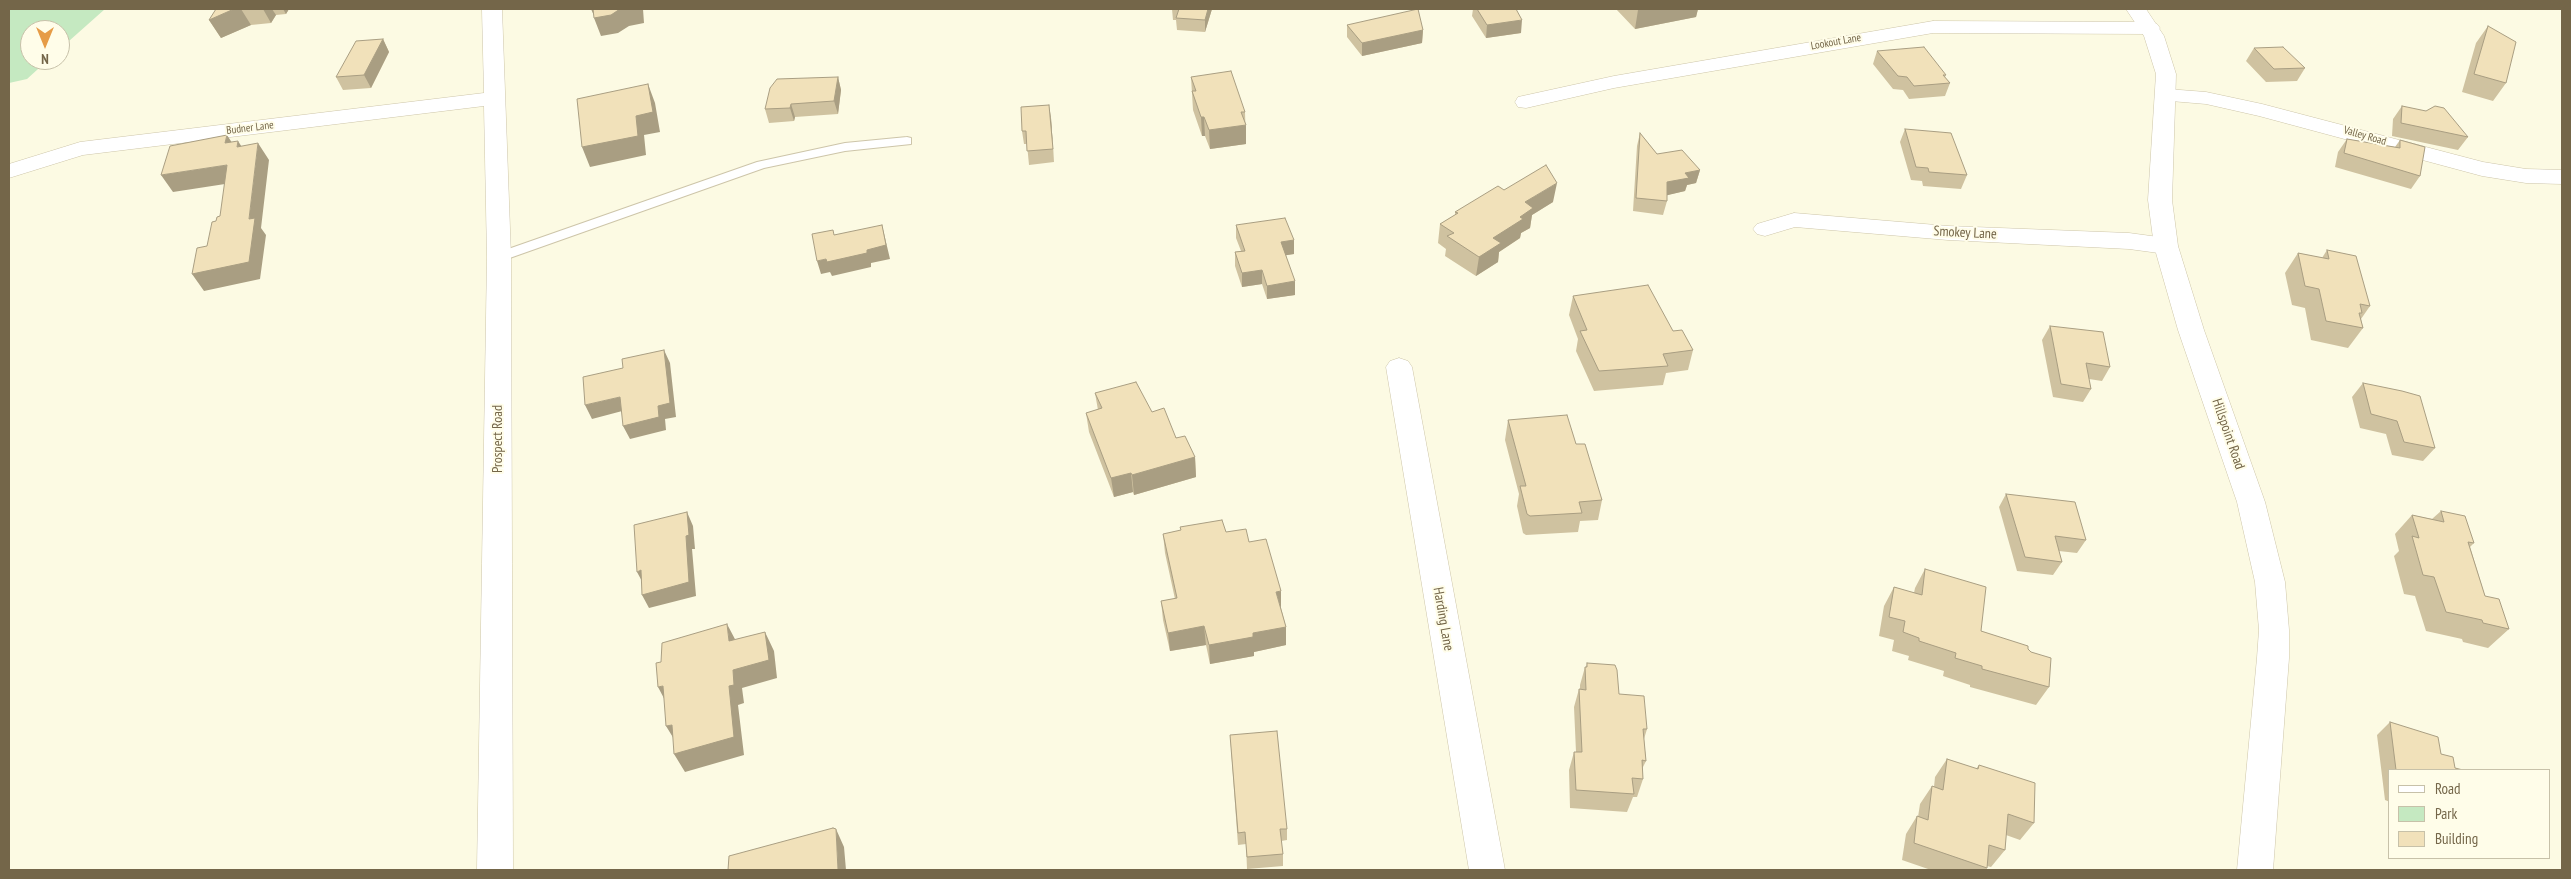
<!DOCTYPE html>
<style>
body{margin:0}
#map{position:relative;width:2571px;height:879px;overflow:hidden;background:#fcfae3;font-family:"PT Sans Narrow",sans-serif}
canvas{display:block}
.frame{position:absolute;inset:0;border:10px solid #746649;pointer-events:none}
.legend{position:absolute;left:2388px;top:769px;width:162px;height:90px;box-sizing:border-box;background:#fffde9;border:1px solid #c7c1a9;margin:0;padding:6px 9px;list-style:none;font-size:15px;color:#746649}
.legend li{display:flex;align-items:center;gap:10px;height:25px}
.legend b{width:25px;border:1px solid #c7c1a9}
.north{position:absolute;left:20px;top:20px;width:50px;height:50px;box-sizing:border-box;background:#fffde9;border:1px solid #c7c1a9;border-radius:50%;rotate:180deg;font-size:14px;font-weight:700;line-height:20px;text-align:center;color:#746649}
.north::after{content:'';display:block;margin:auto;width:18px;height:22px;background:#e69c47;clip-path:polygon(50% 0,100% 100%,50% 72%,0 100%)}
</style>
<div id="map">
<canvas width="2571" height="879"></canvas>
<div class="frame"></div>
<ul class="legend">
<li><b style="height:6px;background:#fff"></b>Road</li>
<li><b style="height:14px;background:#c5e9c1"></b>Park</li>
<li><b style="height:14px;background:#f1e1ba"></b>Building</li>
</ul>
<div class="north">N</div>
</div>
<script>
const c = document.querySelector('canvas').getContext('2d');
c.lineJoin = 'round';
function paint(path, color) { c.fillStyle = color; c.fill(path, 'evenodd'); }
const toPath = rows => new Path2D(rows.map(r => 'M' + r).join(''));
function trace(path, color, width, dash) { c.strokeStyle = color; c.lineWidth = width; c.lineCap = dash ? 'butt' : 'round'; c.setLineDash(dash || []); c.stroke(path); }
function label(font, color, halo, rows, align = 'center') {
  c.font = font + ' "PT Sans Narrow",sans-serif'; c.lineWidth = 4; c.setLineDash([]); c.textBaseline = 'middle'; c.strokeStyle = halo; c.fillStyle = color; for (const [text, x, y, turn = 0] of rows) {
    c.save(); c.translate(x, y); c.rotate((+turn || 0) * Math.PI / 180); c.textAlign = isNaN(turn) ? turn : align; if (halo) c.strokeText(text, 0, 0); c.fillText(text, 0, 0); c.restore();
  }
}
paint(toPath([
 [9,9,105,9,60,49,60,30,30,30,30,60,48,60,27,79,9,83]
]), '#c5e9c1');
const service = toPath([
 [907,137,911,138,911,144,845,151,764,168,504,260,499,261,492,257,494,254,757,162,845,143,907,137]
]);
const minor = toPath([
 [482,9,502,9,511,257,513,870,477,870,487,257,484,106,83,155,9,178,9,164,80,142,484,93,482,9],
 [1933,21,2150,22,2157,24,2160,28,2157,32,2150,34,1933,33,1614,88,1526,108,1518,107,1515,102,1518,97,1614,76,1933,21],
 [2167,89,2206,92,2262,104,2483,162,2526,169,2562,170,2562,184,2526,183,2482,176,2259,116,2206,104,2159,100,2156,95,2159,90,2167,89],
 [1794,213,1948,226,2129,233,2166,238,2174,241,2178,246,2174,251,2166,254,2129,249,1948,240,1795,227,1765,236,1757,234,1753,229,1757,224,1794,213],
 [1399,358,1408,361,1412,367,1505,870,1469,870,1386,367,1390,361,1399,358]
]);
const tertiary = toPath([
 [2126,9,2146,9,2164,36,2176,74,2172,200,2178,246,2204,330,2265,502,2285,582,2289,630,2289,658,2273,870,2237,870,2257,658,2259,630,2255,582,2237,502,2178,330,2154,246,2148,200,2156,74,2144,36,2126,9]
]);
trace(service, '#cdc5a9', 2);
trace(minor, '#cdc5a9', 1);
trace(tertiary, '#cdc5a9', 1);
paint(service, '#fff');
paint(minor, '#fff');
paint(tertiary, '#fff');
paint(toPath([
 [216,9,289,9,286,14,276,15,271,23,251,25,221,38,209,20],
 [1172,9,1212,9,1205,32,1177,30,1176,20,1173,20],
 [1473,9,1516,9,1521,33,1486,38,1472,16],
 [1616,9,1698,9,1696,17,1635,29],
 [1347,25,1423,30,1422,43,1362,56,1347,37],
 [2488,26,2506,83,2493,101,2462,92,2476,43],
 [383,39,389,52,371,88,343,90,336,77],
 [2254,48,2305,68,2297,81,2266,82,2246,61],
 [1877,51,1946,75,1945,77,1950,83,1945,96,1909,99,1903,90,1893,89,1873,64],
 [838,77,841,90,838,114,795,117,794,121,769,123,765,109],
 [1191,77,1245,112,1246,144,1210,149,1205,136,1202,136,1193,110],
 [2402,106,2468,137,2458,150,2392,136,2393,119],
 [1051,118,1054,162,1029,165,1027,144,1024,144,1022,131],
 [1905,129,1967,175,1961,189,1923,186,1922,181,1911,180,1900,142],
 [1640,133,1657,154,1700,170,1696,183,1687,185,1685,191,1667,195,1667,201,1663,215,1633,211,1637,146],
 [2347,139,2395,147,2400,140,2420,176,2411,189,2335,167,2338,152],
 [1504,190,1553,202,1532,215,1530,228,1521,233,1520,238,1499,252,1498,262,1476,276,1445,256,1446,249,1438,243,1440,224,1455,215,1455,212],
 [1236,225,1294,240,1294,254,1286,255,1295,295,1267,299,1262,284,1242,287,1235,266,1235,252,1241,251,1236,238],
 [2327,250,2370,306,2361,319,2363,328,2348,348,2311,340,2305,308,2292,305,2285,273,2298,253,2322,258],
 [1573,296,1673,331,1693,350,1688,370,1666,373,1663,385,1594,391,1576,351,1578,339,1569,315],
 [2050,326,2110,367,2102,381,2089,379,2091,389,2083,402,2053,397,2042,340],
 [2363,383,2435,448,2423,461,2392,455,2386,434,2360,428,2352,397],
 [1095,393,1152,412,1195,457,1196,477,1134,495,1133,492,1114,497,1089,432,1086,413,1098,410],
 [1508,420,1576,444,1602,500,1598,520,1580,521,1578,532,1526,535,1523,533,1517,506,1519,494,1505,440],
 [2006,494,2086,540,2077,553,2059,551,2062,562,2053,575,2017,571,1999,507],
 [2441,511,2474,543,2470,547,2485,596,2509,629,2488,648,2463,642,2462,639,2426,631,2415,596,2404,594,2394,556,2399,551,2395,534,2412,515,2432,519],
 [1226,532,1249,542,1281,608,1286,627,1286,645,1254,652,1254,656,1210,664,1206,645,1170,651,1163,620,1161,601,1175,599,1165,553,1163,534],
 [1925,569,1981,631,2028,649,2049,687,2036,705,1970,687,1970,685,1943,676,1944,671,1908,660,1909,656,1892,651,1894,640,1879,636,1884,606,1894,587,1914,593,1915,588],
 [1587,663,1619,694,1647,729,1644,739,1646,761,1642,769,1643,779,1637,797,1633,797,1627,812,1570,808,1569,770,1574,752,1576,752,1574,707,1579,689,1580,689,1580,685,1585,667,1586,667],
 [2390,722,2455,768,2463,770,2390,770,2390,802,2385,800,2377,735],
 [1230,735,1287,829,1287,840,1281,841,1283,854,1283,866,1247,869,1246,844,1238,845],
 [1947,759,1976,769,1979,765,2034,823,2020,840,2006,835,2005,850,1991,867,1987,866,1987,868,1986,870,1931,870,1902,860,1906,834,1917,816,1918,817,1920,804,1932,786,1934,787,1935,777]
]), '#cfc2a0');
paint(toPath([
 [234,9,241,9,251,25,221,38,209,20],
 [263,9,272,9,276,15,271,23],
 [283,9,289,9,286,14],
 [591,9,643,9,644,23,629,26,618,33,601,36,594,18,595,18],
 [1208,9,1212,9,1205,32,1205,20],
 [1645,9,1698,9,1696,17,1635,29,1638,10],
 [1522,20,1521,33,1486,38,1487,25],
 [1423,30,1422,43,1362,56,1362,43],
 [383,39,389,52,371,88,364,75],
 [838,77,841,90,838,114,834,101],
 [648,84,655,103,660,132,644,135,646,155,590,167,582,147,636,116],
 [791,104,795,117,794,121,790,108],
 [1049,105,1051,118,1054,162,1053,149],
 [1201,117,1204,117,1205,136,1202,136],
 [1246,125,1246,144,1210,149,1209,130],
 [227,135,238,152,225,143],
 [238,141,249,158,237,147],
 [258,143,269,160,261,228,266,235,260,279,204,291,192,274,249,219],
 [227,165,238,182,173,192,161,175],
 [1700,170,1696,183,1687,185,1685,191,1664,196,1667,182,1685,173],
 [1557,183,1553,202,1532,215,1530,228,1521,233,1520,238,1499,252,1498,262,1476,276,1479,257,1493,238,1520,217,1525,202],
 [882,225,890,259,871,263,871,267,832,276,830,272,821,274,817,261,867,250],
 [1294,240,1294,254,1281,256,1281,242],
 [1262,270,1262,284,1242,287,1242,273],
 [1295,281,1295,295,1267,299,1267,286],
 [664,350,670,363,676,417,665,419,666,430,630,439,623,426,658,406],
 [620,397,626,410,592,419,585,405],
 [1195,457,1196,477,1134,495,1132,475],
 [1131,473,1133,492,1114,497,1111,478],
 [687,512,693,526,695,549,692,549,696,596,649,608,642,595,686,536],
 [641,570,644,585,637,572],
 [1281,591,1281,610,1276,592],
 [727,624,737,643,729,641],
 [1204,626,1206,645,1170,651,1168,633],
 [1286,627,1286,645,1254,652,1254,656,1210,664,1209,645,1253,633],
 [765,632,774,651,777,678,742,688,744,703,738,705,744,755,685,772,674,754,729,686,733,670],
 [663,686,668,706,658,687],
 [672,725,677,744,666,726],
 [836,829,844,847,846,870,838,870]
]), '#a99e82');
const building = toPath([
 [216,9,234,9,209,20,216,9],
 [593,9,620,9,611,15,594,18,593,9],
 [1179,9,1208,9,1205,20,1176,18,1179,9],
 [1418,9,1423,30,1362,43,1347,25,1418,9],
 [1477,9,1516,9,1522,20,1487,25,1477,9],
 [2488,26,2516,42,2506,83,2474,74,2488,26],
 [383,39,364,75,336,77,356,41,383,39],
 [1924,47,1946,75,1943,75,1950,83,1914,86,1907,77,1898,76,1877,51,1924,47],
 [2283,47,2305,68,2274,69,2254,48,2283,47],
 [1231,71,1245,112,1241,112,1246,125,1209,130,1204,117,1201,117,1192,91,1196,91,1191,77,1231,71],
 [838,77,834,101,791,104,790,108,765,109,770,88,777,79,838,77],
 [648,84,653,112,636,116,638,136,582,147,577,99,648,84],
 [1049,105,1053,149,1027,151,1026,131,1022,131,1021,107,1049,105],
 [2402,106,2426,111,2435,106,2444,108,2468,137,2401,123,2402,106],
 [1905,129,1951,133,1967,175,1929,172,1928,168,1916,167,1905,129],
 [1640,133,1657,154,1682,150,1700,170,1685,173,1689,178,1667,182,1667,201,1636,198,1640,133],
 [227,135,225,143,238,141,237,147,258,143,249,219,255,218,249,262,192,274,197,248,207,246,212,222,216,221,217,217,220,216,227,165,161,175,170,146,227,135],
 [2347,139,2400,148,2400,140,2425,147,2420,176,2344,153,2347,139],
 [1546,165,1557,183,1525,202,1533,208,1520,217,1523,219,1493,238,1501,243,1479,257,1447,236,1454,233,1440,224,1458,213,1455,212,1498,186,1504,190,1546,165],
 [1285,218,1294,240,1281,242,1295,281,1267,286,1262,270,1242,273,1235,252,1245,251,1236,225,1285,218],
 [882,225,886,245,867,250,867,253,827,262,826,259,817,261,812,234,833,230,834,235,882,225],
 [2327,250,2356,256,2370,306,2360,304,2362,313,2359,313,2363,328,2326,321,2319,289,2305,286,2298,253,2329,259,2327,250],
 [1648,285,1673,331,1682,330,1693,350,1663,354,1668,366,1599,371,1580,331,1587,330,1573,296,1648,285],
 [2050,326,2103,332,2110,367,2086,363,2091,389,2061,384,2050,326],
 [664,350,670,403,658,406,659,417,623,426,620,397,585,405,583,377,623,368,622,359,664,350],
 [1136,382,1152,412,1164,408,1176,438,1185,436,1195,457,1132,475,1131,473,1111,478,1086,413,1102,408,1095,393,1136,382],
 [2363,383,2402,391,2420,396,2435,448,2404,442,2397,421,2371,414,2363,383],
 [1567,415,1576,444,1585,444,1602,500,1579,502,1582,513,1530,516,1527,514,1520,486,1526,486,1508,420,1567,415],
 [2006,494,2075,502,2086,540,2055,536,2062,562,2025,557,2006,494],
 [2441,511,2465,516,2474,543,2468,542,2485,596,2499,599,2509,629,2483,623,2482,620,2446,612,2434,577,2423,575,2412,536,2419,538,2412,515,2444,522,2441,511],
 [687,512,689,535,686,536,689,582,642,595,641,570,637,572,634,525,687,512],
 [1222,520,1226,532,1246,529,1249,542,1266,539,1281,591,1276,592,1286,627,1253,633,1253,637,1209,645,1204,626,1168,633,1161,601,1177,598,1163,534,1181,530,1180,527,1222,520],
 [1925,569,1986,587,1981,631,2028,646,2028,649,2031,652,2051,658,2049,687,1982,669,1982,666,1955,658,1956,653,1919,641,1919,638,1903,632,1905,621,1889,617,1894,587,1922,595,1925,569],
 [727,624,729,641,765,632,769,660,733,670,734,685,729,686,734,737,674,754,672,725,666,726,663,686,658,687,656,663,661,662,662,643,727,624],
 [1587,663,1615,665,1617,670,1619,694,1644,696,1647,729,1643,729,1646,761,1642,760,1643,779,1632,778,1634,794,1576,790,1574,752,1582,752,1579,689,1586,690,1585,667,1587,667,1587,663],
 [2390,722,2438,737,2441,754,2453,757,2455,768,2463,770,2396,770,2390,722],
 [1277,731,1287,829,1280,829,1283,854,1247,857,1245,832,1238,833,1230,735,1277,731],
 [1947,759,1978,769,1979,765,2035,783,2034,823,2008,814,2005,850,1989,845,1987,868,1914,843,1917,816,1928,820,1932,786,1943,790,1947,759],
 [833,828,836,829,838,870,728,870,729,856,833,828]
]);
paint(building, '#f1e1ba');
trace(building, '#a99e82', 1);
label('11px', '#746649', '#fffde9', [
 ["Lookout Lane",1836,42,-10],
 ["Budner Lane",250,128,-7],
 ["Valley Road",2365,136,16]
]);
label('14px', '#746649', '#fffde9', [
 ["Smokey Lane",1965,233,3],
 ["Hillspoint Road",2228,434,71],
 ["Prospect Road",498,439,-90],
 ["Harding Lane",1443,619,80]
]);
</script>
